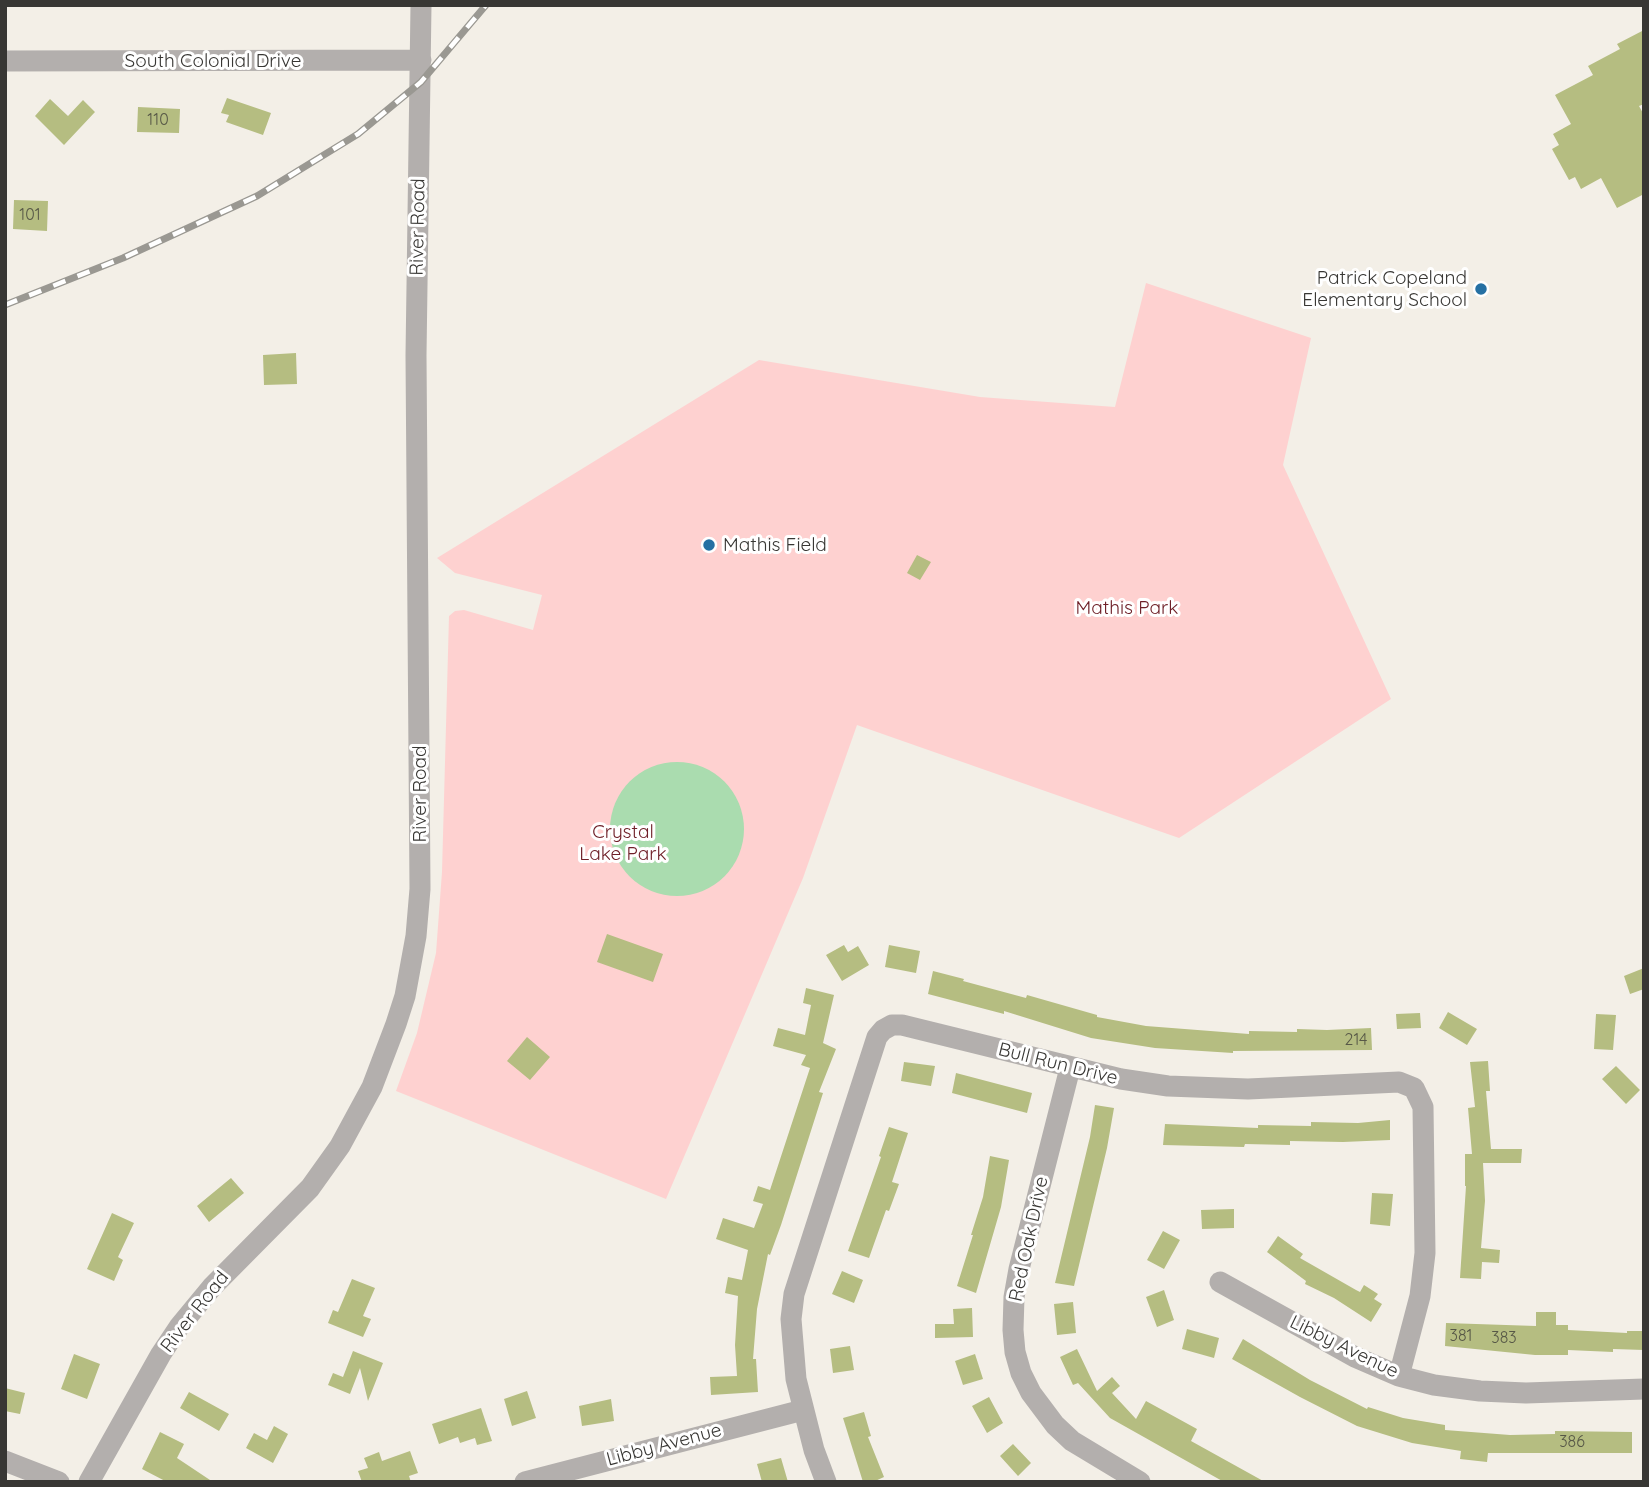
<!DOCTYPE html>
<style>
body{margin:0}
#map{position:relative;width:1649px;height:1487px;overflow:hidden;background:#f3efe7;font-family:Quicksand,sans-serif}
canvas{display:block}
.frame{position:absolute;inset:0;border:7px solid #383734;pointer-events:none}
</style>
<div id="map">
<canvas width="1649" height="1487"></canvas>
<div class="frame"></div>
</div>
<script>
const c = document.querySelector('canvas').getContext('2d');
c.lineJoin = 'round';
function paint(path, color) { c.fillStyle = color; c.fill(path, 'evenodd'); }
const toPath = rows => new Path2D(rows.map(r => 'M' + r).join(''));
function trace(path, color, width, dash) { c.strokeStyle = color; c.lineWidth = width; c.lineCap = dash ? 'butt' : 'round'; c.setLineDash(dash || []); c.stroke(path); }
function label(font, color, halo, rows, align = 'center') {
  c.font = font + ' Quicksand,sans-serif'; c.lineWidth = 6; c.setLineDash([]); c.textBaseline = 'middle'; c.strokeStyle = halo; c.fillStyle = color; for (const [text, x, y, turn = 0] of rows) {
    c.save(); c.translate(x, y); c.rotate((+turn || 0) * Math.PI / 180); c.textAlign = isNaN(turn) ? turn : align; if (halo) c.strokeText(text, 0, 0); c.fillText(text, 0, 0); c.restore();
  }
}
paint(toPath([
 [1146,283,1311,338,1283,465,1391,699,1179,838,857,725,803,878,666,1199,396,1091,417,1033,436,953,442,872,449,616,455,611,464,610,533,630,542,595,455,573,437,558,759,360,980,397,1115,407]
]), '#fed1d0');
paint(toPath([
 '610 829a67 67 0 1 1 134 0a67 67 0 1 1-134 0Z'
]), '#aadcaf');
paint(toPath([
 [1644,30,1644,104,1639,106,1644,115,1644,194,1617,208,1601,178,1581,189,1575,177,1569,180,1552,149,1559,145,1553,134,1571,124,1555,95,1593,75,1588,66,1620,49,1617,44],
 [227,98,271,113,263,135,226,122,229,115,221,113],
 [50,99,68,116,83,100,95,112,64,145,35,116],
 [138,107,180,109,179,133,137,132],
 [14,200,48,201,47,231,13,229],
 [296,353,297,384,264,385,263,355],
 [917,555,931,562,920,580,907,573],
 [607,934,663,954,653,982,597,962],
 [844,945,848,952,858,946,869,965,842,981,826,955],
 [889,945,920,951,916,973,885,967],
 [1644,968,1644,989,1630,994,1624,976],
 [933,971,964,979,963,981,1026,998,1027,995,1097,1015,1097,1017,1146,1026,1249,1034,1249,1031,1297,1032,1297,1029,1327,1030,1371,1028,1372,1050,1233,1051,1233,1053,1155,1048,1091,1038,1004,1011,1004,1014,928,994],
 [806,988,834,995,823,1043,836,1049,819,1092,823,1093,781,1225,770,1255,768,1254,757,1309,753,1359,756,1359,758,1392,711,1395,710,1377,737,1376,735,1345,738,1296,725,1293,728,1277,742,1280,748,1250,716,1239,723,1218,754,1228,763,1204,753,1201,758,1186,770,1190,810,1068,801,1065,806,1055,773,1046,778,1028,805,1035,811,1005,803,1003],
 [1448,1012,1477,1029,1467,1045,1439,1028],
 [1420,1013,1421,1028,1397,1029,1396,1014],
 [1596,1014,1616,1015,1613,1050,1594,1049],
 [527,1037,550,1057,530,1080,507,1061],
 [1488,1061,1490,1091,1486,1091,1491,1149,1522,1149,1521,1163,1483,1163,1485,1201,1481,1248,1500,1250,1499,1263,1482,1262,1481,1279,1460,1278,1466,1186,1465,1186,1465,1154,1472,1154,1468,1108,1475,1107,1470,1062],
 [904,1062,935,1066,931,1086,901,1081],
 [1616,1066,1640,1090,1626,1104,1602,1079],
 [956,1073,1032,1093,1027,1113,952,1093],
 [1095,1105,1114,1108,1107,1148,1074,1286,1055,1283,1090,1137],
 [1390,1120,1390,1140,1343,1142,1290,1141,1290,1145,1245,1144,1244,1147,1163,1145,1165,1124,1258,1128,1258,1125,1311,1126,1311,1122,1358,1123],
 [889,1127,908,1133,892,1182,899,1184,889,1211,886,1210,869,1258,848,1251,881,1157,879,1156],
 [990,1156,1009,1160,1001,1207,976,1293,957,1286,973,1235,971,1235,983,1197],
 [231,1178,244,1193,209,1222,197,1206],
 [1372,1193,1393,1194,1390,1226,1370,1224],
 [1234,1209,1234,1228,1202,1229,1201,1210],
 [112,1213,134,1223,118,1257,123,1260,114,1281,87,1269],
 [1163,1231,1180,1240,1164,1269,1147,1260],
 [1278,1236,1303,1254,1300,1258,1356,1290,1360,1292,1364,1285,1378,1294,1374,1299,1382,1304,1371,1322,1334,1298,1305,1284,1306,1281,1267,1252],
 [842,1271,863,1280,854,1303,832,1294],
 [352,1279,375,1288,363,1316,371,1319,363,1337,328,1323,333,1310,338,1312],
 [1164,1290,1174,1320,1157,1327,1146,1297],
 [1073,1302,1076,1333,1057,1335,1054,1304],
 [972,1308,973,1337,935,1338,935,1324,954,1324,953,1309],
 [1536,1312,1556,1312,1556,1325,1568,1325,1568,1330,1627,1333,1627,1331,1644,1331,1644,1350,1613,1349,1613,1352,1568,1350,1568,1355,1535,1355,1445,1346,1446,1323,1536,1326],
 [1187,1329,1219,1338,1214,1358,1182,1349],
 [1243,1339,1310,1380,1367,1409,1368,1407,1403,1418,1445,1425,1445,1430,1510,1435,1555,1434,1555,1431,1632,1432,1632,1453,1488,1453,1487,1462,1460,1459,1461,1451,1412,1443,1357,1426,1300,1397,1232,1359],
 [850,1346,854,1370,833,1373,830,1349],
 [1077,1349,1097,1391,1112,1377,1120,1386,1112,1393,1136,1419,1146,1401,1197,1429,1191,1441,1265,1482,1224,1482,1110,1418,1078,1383,1073,1385,1060,1357],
 [353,1351,383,1363,368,1401,360,1368,350,1394,328,1385,333,1373,343,1377],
 [74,1354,100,1364,87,1399,61,1389],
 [975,1354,983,1379,963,1385,955,1361],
 [5,1388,25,1393,20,1414,5,1411],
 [527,1391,536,1418,512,1426,504,1399],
 [189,1392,229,1414,219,1431,180,1408],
 [989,1397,1003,1423,987,1433,972,1406],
 [611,1399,614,1421,582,1426,579,1406],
 [481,1408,492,1441,477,1445,475,1438,460,1443,458,1437,439,1444,432,1424],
 [864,1412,871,1436,868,1437,884,1477,873,1482,863,1482,843,1418],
 [274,1426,288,1434,273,1463,246,1448,254,1433,267,1440],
 [160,1432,184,1444,177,1458,213,1482,167,1482,142,1469],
 [1013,1444,1031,1463,1018,1476,1000,1456],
 [410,1451,418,1473,409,1476,411,1482,362,1482,358,1471,368,1468,364,1458,379,1452,382,1461],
 [781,1458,788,1482,762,1482,757,1464]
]), '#b5bd81');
trace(toPath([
 [5,61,421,60],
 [1070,1068,1019,1269,1014,1297,1013,1330,1015,1352,1021,1373,1031,1393,1055,1425,1072,1441,1140,1482],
 [1220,1282,1355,1357,1399,1376,1434,1385,1480,1391,1526,1393,1644,1389],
 [5,1461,59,1482],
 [89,1482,161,1354,179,1327,212,1287,310,1188,340,1146,372,1087,396,1024,405,996,416,936,420,889,416,355,421,5],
 [525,1482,803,1410],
 [826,1482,814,1450,796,1379,791,1319,794,1294,877,1037,883,1030,892,1025,902,1025,1121,1079,1168,1086,1248,1089,1399,1082,1414,1088,1423,1107,1425,1253,1420,1296,1399,1376]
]), '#b3afad', 21);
const rail = toPath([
 [5,305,123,258,257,196,358,134,421,82,486,5]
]);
trace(rail, '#9a9892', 7);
trace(rail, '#fff', 4.5, [13]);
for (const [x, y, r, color] of [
 [1481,289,7,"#2570a3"],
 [709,545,7,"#2570a3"]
]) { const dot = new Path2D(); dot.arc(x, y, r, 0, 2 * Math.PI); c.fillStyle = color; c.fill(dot); trace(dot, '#fff', 2.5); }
label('16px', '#575847', null, [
 ["110",158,120],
 ["101",30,215],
 ["214",1356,1040],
 ["381",1461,1336],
 ["383",1504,1338],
 ["386",1572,1442]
]);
label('19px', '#383734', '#fff', [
 ["South Colonial Drive",213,61],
 ["River Road",418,227,-89],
 ["River Road",420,794,-90],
 ["Bull Run Drive",1058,1064,14],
 ["Red Oak Drive",1029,1239,-78],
 ["River Road",195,1312,-52],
 ["Libby Avenue",1344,1347,26],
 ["Libby Avenue",664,1445,-15]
]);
label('19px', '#383734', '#fff', [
 ["Patrick Copeland",1467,278],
 ["Elementary School",1467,300],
 ["Mathis Field",723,545,"left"]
], 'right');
label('19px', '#6f2028', '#fff', [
 ["Mathis Park",1127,608],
 ["Crystal",623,832],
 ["Lake Park",623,854]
]);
</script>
